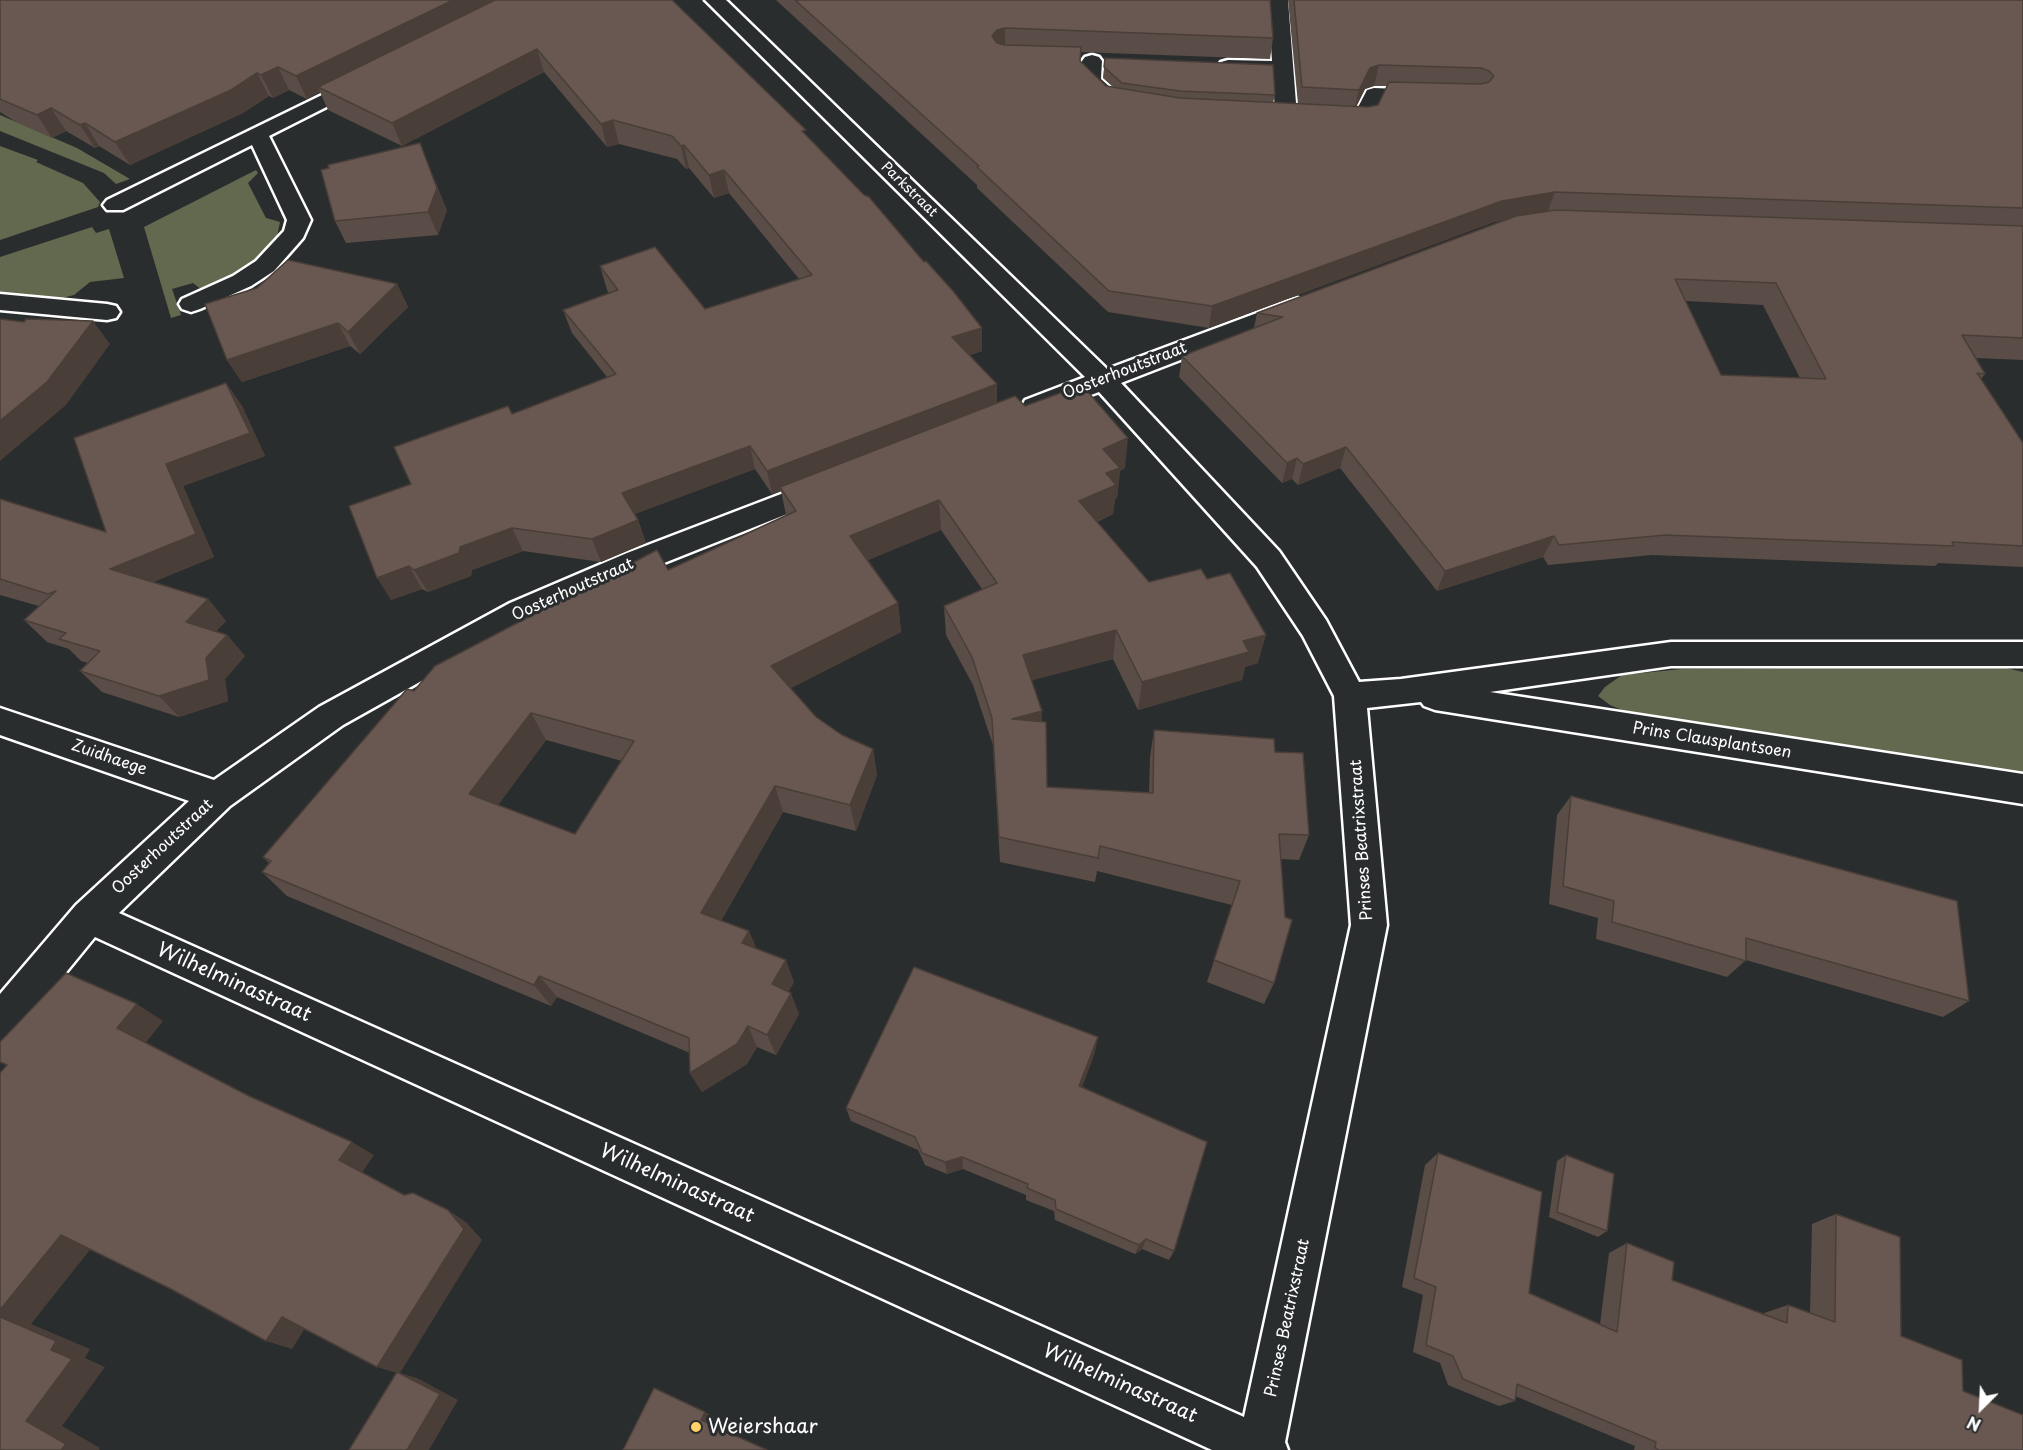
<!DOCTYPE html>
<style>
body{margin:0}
#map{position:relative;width:2023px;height:1450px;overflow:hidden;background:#2a2d2e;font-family:"Playpen Sans",sans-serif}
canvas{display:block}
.north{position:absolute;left:1951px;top:1378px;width:60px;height:60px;-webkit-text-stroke:4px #2a2d2e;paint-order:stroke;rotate:204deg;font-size:16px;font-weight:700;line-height:24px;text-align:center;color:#fff}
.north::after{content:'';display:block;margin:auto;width:21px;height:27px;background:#fff;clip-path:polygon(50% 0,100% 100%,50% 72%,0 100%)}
</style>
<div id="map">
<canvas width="2023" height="1450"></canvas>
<div class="north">N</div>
</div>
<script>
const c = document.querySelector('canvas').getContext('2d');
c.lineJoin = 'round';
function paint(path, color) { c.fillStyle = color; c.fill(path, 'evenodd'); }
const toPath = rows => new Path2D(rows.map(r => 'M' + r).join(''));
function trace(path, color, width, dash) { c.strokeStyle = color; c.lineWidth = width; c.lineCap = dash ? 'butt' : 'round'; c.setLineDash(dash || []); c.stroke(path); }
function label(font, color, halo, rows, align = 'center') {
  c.font = font + ' "Playpen Sans",sans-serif'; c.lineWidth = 6; c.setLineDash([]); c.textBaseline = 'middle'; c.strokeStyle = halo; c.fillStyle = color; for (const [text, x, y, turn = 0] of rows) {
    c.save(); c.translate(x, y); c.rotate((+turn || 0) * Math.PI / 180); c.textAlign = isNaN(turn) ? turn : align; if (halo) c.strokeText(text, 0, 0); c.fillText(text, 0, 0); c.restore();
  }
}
paint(toPath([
 [0,115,77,148,130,179,116,184,104,173,0,131],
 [0,146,38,160,36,162,83,183,100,202,98,207,0,240],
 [256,170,258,173,248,183,266,218,280,222,276,241,248,272,202,290,193,283,172,289,181,315,171,318,144,227],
 [92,227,96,233,109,229,124,278,90,282,74,295,54,300,0,296,0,257],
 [1998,666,2023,672,2023,774,1627,712,1610,705,1598,696,1605,687,1622,675,1682,669]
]), '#63694f');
const minor = toPath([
 [705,0,726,0,1107,369,1289,301,1298,298,1307,301,1311,306,1307,311,1121,383,1279,551,1326,620,1359,682,1401,679,1671,642,2023,642,2023,666,1671,666,1490,692,2023,774,2023,804,1435,710,1424,706,1421,702,1367,708,1387,925,1285,1442,1288,1450,1212,1450,95,937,14,1036,0,1042,0,994,76,905,189,801,0,735,0,708,214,780,319,707,510,603,627,553,815,481,825,478,835,481,839,488,835,495,649,569,532,619,343,725,230,806,119,913,1244,1417,1351,925,1334,696,1303,636,1257,567,1099,392,1045,412,1035,415,1025,412,1022,406,1025,400,1085,377,705,0],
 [1268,0,1288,0,1297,116,1294,121,1286,122,1278,121,1275,116,1273,74,1228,72,1221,70,1218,66,1221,62,1228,60,1272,61,1268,0],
 [1092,55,1099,57,1102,61,1101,79,1120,96,1125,98,1129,102,1125,106,1118,108,1106,105,1081,80,1082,61,1085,57,1092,55],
 [363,75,370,77,373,81,370,85,269,136,311,220,303,238,274,271,251,286,200,309,191,312,182,309,179,304,182,299,233,276,256,261,284,231,287,220,252,145,123,210,107,210,103,205,107,200,363,75],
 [1374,88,1427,90,1434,92,1437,96,1434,100,1427,102,1382,101,1371,125,1363,126,1334,125,1326,124,1323,119,1326,114,1334,113,1355,113,1367,90,1374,88],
 [0,294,107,304,116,306,120,312,116,318,107,320,0,310,0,294]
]);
trace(minor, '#fff', 5);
paint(minor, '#2a2d2e');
paint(toPath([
 [0,0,672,0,807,136,924,262,982,328,982,351,970,355,997,403,1025,406,1125,468,1120,471,1117,498,1115,499,1113,514,1097,522,1149,582,1258,663,1245,667,1242,680,1138,710,1113,659,1032,680,1042,721,1047,787,1149,793,1150,757,1154,730,1275,752,1309,835,1299,860,1281,859,1274,983,1264,1004,1207,982,1232,905,1097,871,1095,882,1000,862,993,745,973,685,946,635,944,606,982,589,941,530,868,560,898,603,901,632,791,688,816,717,842,735,873,749,877,775,856,831,783,812,721,921,749,931,756,948,794,982,788,992,799,1014,776,1055,757,1047,747,1064,702,1092,690,1073,690,1053,557,997,551,1006,287,896,262,872,269,863,263,857,414,691,668,570,786,515,781,491,772,494,755,469,634,514,638,520,646,543,601,562,523,551,472,570,471,576,428,592,422,589,391,600,411,484,512,414,607,377,572,333,563,310,609,293,607,290,600,266,705,309,799,279,729,193,714,198,689,168,686,169,677,159,619,144,607,147,544,72,402,146,328,110,320,92,307,99,289,90,273,98,269,96,243,113,130,165,99,146,95,148,66,131,52,138,16,122,0,112],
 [546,740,622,761,575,834,498,805],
 [776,0,1270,0,1273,38,1270,59,1080,52,1080,61,1106,86,1113,87,1103,78,1105,58,1275,95,1273,103,1298,104,1288,0,2023,0,2023,360,1975,358,1985,374,1981,379,2023,443,2023,567,1938,563,1935,566,1652,555,1548,565,1543,557,1437,591,1340,468,1298,485,1292,479,1282,483,1179,377,1182,356,1254,328,1257,313,1506,220,1494,222,1209,328,1108,312,977,188,977,185],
 [1374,86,1387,86,1378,105,1368,107,1356,107,1365,89],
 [1686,301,1763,305,1800,378,1721,375],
 [447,210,438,235,346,243,335,221],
 [397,284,408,307,360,354,350,346,242,382,227,360],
 [226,383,242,406,265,456,183,486,214,557,153,582,208,599,226,621,216,631,227,635,245,656,225,679,228,701,179,717,102,692,80,671,88,663,81,661,69,649,47,642,24,620,39,606,0,595,0,499,106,532],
 [1571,796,1969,1001,1943,1017,1746,960,1727,977,1596,939,1598,918,1549,904,1557,815],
 [1095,1052,1082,1087,1174,1251,1169,1260,1142,1249,1135,1254,1055,1220,1054,1211,1026,1200,1026,1195,963,1169,947,1174,925,1165,918,1150,851,1121,846,1108],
 [1438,1153,1529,1293,1600,1324,1609,1253,1627,1243,1672,1280,1764,1314,1764,1313,1788,1305,1810,1313,1812,1224,1836,1214,1901,1336,1963,1391,2023,1450,1634,1450,1635,1446,1515,1396,1515,1401,1499,1406,1448,1385,1440,1363,1413,1352,1423,1295,1402,1287,1425,1165],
 [1566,1155,1607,1231,1598,1237,1549,1217,1557,1161]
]), '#5a4c46');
paint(toPath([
 [453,0,507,0,318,87,320,92,307,99,296,76],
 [1005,28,1005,49,993,57,992,36,997,30],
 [537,49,544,72,402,146,392,123],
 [1379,65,1374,86,1365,89,1354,111,1359,90,1370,68],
 [278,67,289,90,273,98,261,75],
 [257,73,269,96,243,113,130,165,115,142],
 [51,108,66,131,52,138,37,115],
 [613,120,619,144,607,147,601,124],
 [85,123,99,146,95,148,80,125],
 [684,145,689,168,686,169,681,146],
 [429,166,447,210,438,235,428,212],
 [724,170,729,193,714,198,709,175],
 [1555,192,1547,213,1494,222,1209,328,1212,306,1502,201],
 [397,284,408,307,360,354,348,332],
 [93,321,110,344,66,405,0,461,0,421],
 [338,323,350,346,242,382,227,360],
 [982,328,982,351,954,361,952,337],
 [226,383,242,406,265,456,183,486,214,557,130,591,110,569,166,464],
 [997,384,997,407,780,487,781,491,772,494,767,471],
 [1128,438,1125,468,1120,471,1117,498,1115,499,1113,514,1077,530,1079,501,1103,449],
 [750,446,755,469,630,516,622,493],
 [1346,447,1340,468,1298,485,1303,464],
 [1297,458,1292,479,1282,483,1287,463],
 [939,500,941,530,855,565,850,536],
 [638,520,646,543,601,562,592,539],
 [512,528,523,551,472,570,471,576,428,592,414,570,460,547],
 [1554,536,1543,557,1437,591,1445,571],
 [409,566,422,589,391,600,377,578],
 [208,599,226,621,204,644,186,622],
 [898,603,901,632,779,694,771,666],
 [1116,630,1113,659,1022,683,1023,655],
 [227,635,245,656,225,679,228,701,179,717,159,696],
 [1266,635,1258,663,1245,667,1242,680,1138,710,1142,682,1243,641],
 [1042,711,1041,738,1012,719],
 [531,713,546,740,487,820,469,794],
 [873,749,877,775,856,831,850,805],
 [775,786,783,812,712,936,701,913],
 [749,931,758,954,742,943],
 [786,960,794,982,780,1006,772,984],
 [539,976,557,997,551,1006,534,985],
 [791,993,799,1014,776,1055,767,1035],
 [137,1004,163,1021,144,1045,117,1028],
 [748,1026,757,1047,747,1064,702,1092,690,1073],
 [1098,1037,1095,1052,1077,1100,1079,1086],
 [352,1142,374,1155,361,1174,339,1160],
 [962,1157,963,1169,947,1174,945,1162],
 [448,1210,466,1222,482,1240,400,1373,417,1378,458,1400,429,1450,407,1450,400,1374,377,1367],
 [61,1235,93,1246,31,1324,90,1349,85,1358,105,1367,62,1426,100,1448,99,1450,61,1450,26,1421,51,1350,0,1317,0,1310],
 [1146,1239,1142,1249,1135,1254,1139,1245],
 [282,1317,307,1325,292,1349,266,1341],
 [705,1412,728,1424,724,1431,701,1420]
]), '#4a3e39');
const building = toPath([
 [0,0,453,0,296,76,278,67,261,75,257,73,231,90,115,142,85,123,80,125,51,108,37,115,0,99,0,0],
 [495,0,672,0,806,130,802,131,864,195,869,197,924,262,926,261,953,291,982,328,952,337,997,384,767,471,750,446,622,493,638,520,592,539,512,528,460,547,459,553,414,570,409,566,377,578,349,506,411,484,394,447,508,406,512,414,616,374,563,310,618,290,600,266,655,247,705,309,812,275,724,170,709,175,684,145,681,146,672,136,613,120,601,124,537,49,392,123,318,87,495,0],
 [795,0,1270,0,1273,38,1005,28,997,30,992,36,997,43,1005,45,1081,47,1080,61,1106,86,1180,98,1368,107,1378,105,1389,82,1481,84,1489,82,1494,76,1489,71,1481,68,1379,65,1370,68,1359,90,1302,87,1294,0,2023,0,2023,208,1555,192,1502,201,1212,306,1109,291,977,167,979,166,795,0],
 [1105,58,1273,65,1275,95,1180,91,1122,83,1104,67,1105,58],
 [420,143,437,188,428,212,335,221,321,170,329,168,328,165,420,143],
 [1556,210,2023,226,2023,338,1962,335,1985,374,1977,373,2023,443,2023,546,1952,542,1954,546,1665,535,1559,545,1554,536,1445,571,1346,447,1303,464,1297,458,1287,463,1182,356,1283,317,1257,313,1516,216,1556,210],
 [1675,279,1776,283,1826,379,1721,375,1675,279],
 [288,260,397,284,348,332,338,323,227,360,205,304,257,288,288,260],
 [0,319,24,322,26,319,93,321,47,382,0,421,0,319],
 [226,383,250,433,166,464,196,534,110,569,208,599,186,622,227,635,206,658,209,680,159,696,80,671,100,651,59,639,66,633,24,620,56,591,48,594,0,579,0,499,106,532,74,438,226,383],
 [1074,388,1088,392,1128,438,1103,449,1120,468,1106,473,1116,485,1079,501,1149,582,1201,569,1207,579,1230,573,1266,635,1243,641,1249,652,1142,682,1116,630,1023,655,1042,711,1012,719,1046,722,1047,787,1153,793,1154,730,1274,739,1275,752,1303,753,1309,835,1279,834,1285,917,1292,920,1274,983,1214,960,1240,881,1100,846,1098,858,999,837,992,718,972,657,944,606,997,583,939,500,850,536,898,603,771,666,816,717,842,735,873,749,850,805,775,786,701,913,749,931,742,943,786,960,772,984,791,993,767,1035,748,1026,737,1044,690,1073,689,1038,539,976,534,985,262,872,271,861,263,857,407,689,414,691,435,666,657,550,668,570,796,511,780,487,1015,396,1025,406,1074,388],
 [531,713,634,741,575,834,469,794,531,713],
 [1571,796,1957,901,1969,1001,1746,938,1746,961,1612,922,1614,901,1563,886,1571,796],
 [914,967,1098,1037,1079,1086,1207,1142,1174,1251,1146,1239,1139,1245,1056,1209,1055,1200,1027,1188,1028,1184,962,1157,945,1162,922,1153,915,1137,846,1108,914,967],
 [66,973,137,1004,117,1028,249,1096,352,1142,339,1160,404,1195,413,1193,448,1210,464,1229,377,1367,282,1317,266,1341,171,1289,61,1235,0,1310,0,1073,7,1065,0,1062,0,1042,66,973],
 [1438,1153,1542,1192,1529,1293,1617,1332,1627,1243,1674,1262,1672,1280,1787,1323,1788,1305,1835,1322,1836,1214,1900,1237,1901,1336,1962,1360,1963,1391,2023,1415,2023,1450,1659,1450,1655,1448,1656,1442,1517,1384,1515,1401,1463,1379,1453,1356,1426,1345,1436,1287,1414,1278,1438,1153],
 [1566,1155,1614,1174,1607,1231,1557,1212,1566,1155],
 [0,1317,56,1341,51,1350,72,1359,26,1421,66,1444,61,1450,0,1450,0,1317],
 [397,1372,440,1394,407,1450,349,1450,397,1372],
 [654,1388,705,1412,701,1420,767,1450,623,1450,654,1388]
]);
paint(building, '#695851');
trace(building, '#4a3e39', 1.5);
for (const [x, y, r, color] of [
 [696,1427,6,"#ffd166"]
]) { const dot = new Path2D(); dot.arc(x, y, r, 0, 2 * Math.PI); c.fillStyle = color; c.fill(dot); trace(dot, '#2a2d2e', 2); }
label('14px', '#fff', '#2a2d2e', [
 ["Parkstraat",909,190,44]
]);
label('16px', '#fff', '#2a2d2e', [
 ["Oosterhoutstraat",1125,371,-21],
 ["Oosterhoutstraat",573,590,-24],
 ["Prins Clausplantsoen",1712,741,9],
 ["Zuidhaege",109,758,19],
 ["Prinses Beatrixstraat",1362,840,-94],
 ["Oosterhoutstraat",163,847,-43],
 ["Prinses Beatrixstraat",1288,1318,-78]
]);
label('20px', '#fff', '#2a2d2e', [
 ["Wilhelminastraat",234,983,24],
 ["Wilhelminastraat",677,1184,24],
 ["Wilhelminastraat",1120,1384,24]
]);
label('20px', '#fff', '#2a2d2e', [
 ["Weiershaar",708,1427]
], 'left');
</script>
